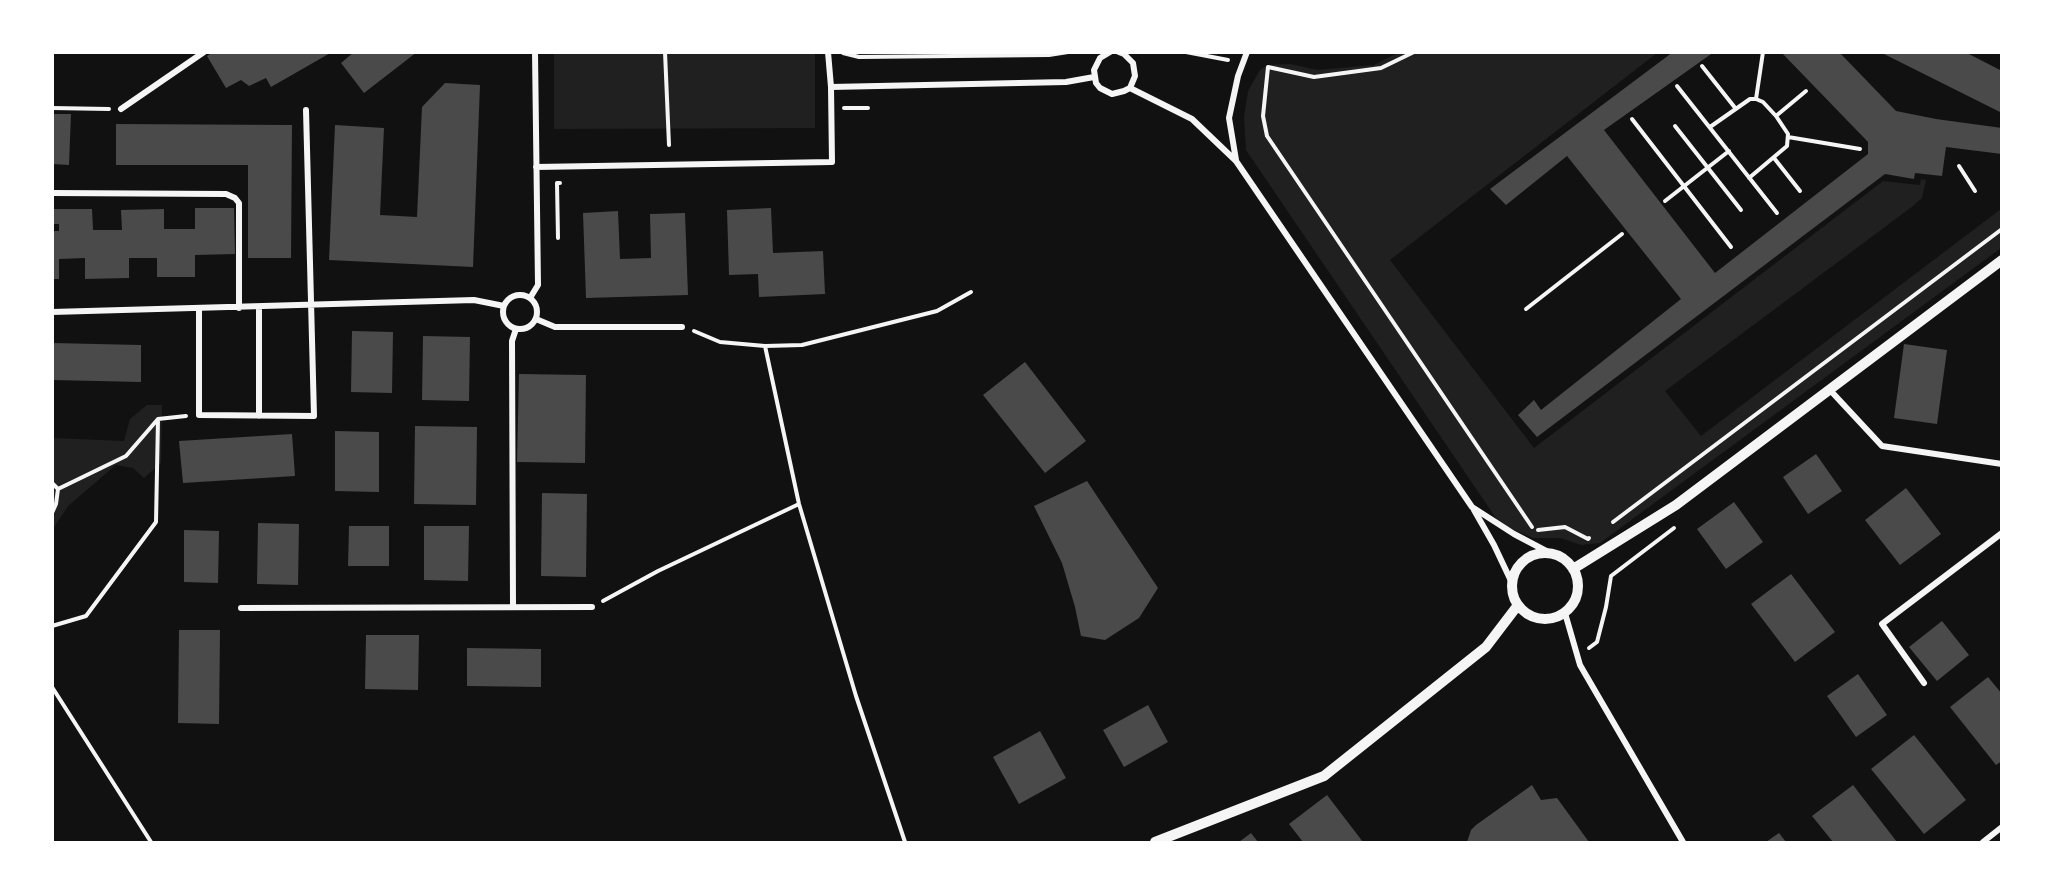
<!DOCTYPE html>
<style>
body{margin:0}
#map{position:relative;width:2054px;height:895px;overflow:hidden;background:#111;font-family:"IBM Plex Sans",sans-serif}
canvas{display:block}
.frame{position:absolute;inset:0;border:54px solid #fff;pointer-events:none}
</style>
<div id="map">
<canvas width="2054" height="895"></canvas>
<div class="frame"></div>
</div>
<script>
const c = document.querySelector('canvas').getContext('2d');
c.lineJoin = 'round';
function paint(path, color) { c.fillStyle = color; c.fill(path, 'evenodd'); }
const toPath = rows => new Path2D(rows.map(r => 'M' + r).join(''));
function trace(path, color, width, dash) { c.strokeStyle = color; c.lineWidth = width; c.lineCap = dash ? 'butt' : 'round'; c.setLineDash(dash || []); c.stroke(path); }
paint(toPath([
 [1400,52,1657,53,1390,260,1534,448,1883,181,1920,185,1921,179,1926,180,1922,198,1913,206,1665,391,1701,436,2001,209,2001,248,1600,543,1581,545,1561,538,1533,538,1500,524,1246,150,1244,117,1248,91,1260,70,1267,65,1291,64,1317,70,1374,65],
 [554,53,815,53,815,128,554,129],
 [850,53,996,53,858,55],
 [147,405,162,405,161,463,144,478,133,468,116,465,68,506,53,529,53,438,124,441,130,419]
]), '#202020');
paint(toPath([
 [213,52,256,54,332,52,271,87,266,78,249,86,241,80,226,88,207,56],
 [354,52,417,52,364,93,341,63],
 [1673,52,1714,52,1604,130,1715,273,1868,154,1868,142,1781,52,1839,52,1896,111,1936,119,2002,128,2002,154,1946,147,1942,176,1915,173,1914,179,1885,174,1537,437,1518,415,1534,400,1541,410,1681,299,1567,156,1506,205,1490,189],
 [1880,52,1965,52,2002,71,2002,113],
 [445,83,480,85,473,267,329,260,335,125,384,128,380,215,417,217,422,107],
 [54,114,71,114,69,165,52,164,52,115],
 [116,124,292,125,291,258,248,258,248,165,116,165],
 [195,208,234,208,235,254,195,255,195,277,157,277,157,258,129,258,129,278,85,279,85,258,59,259,59,279,52,279,52,231,59,231,59,224,52,224,52,209,92,209,93,230,122,230,121,210,164,209,164,229,195,229],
 [771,208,773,253,823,251,825,294,759,297,758,274,729,275,727,210],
 [618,211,620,259,651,258,650,214,685,213,688,295,586,298,583,213],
 [352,331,393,332,392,393,351,392],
 [423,336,470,337,469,401,422,400],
 [52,343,141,345,141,382,52,380],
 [1904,344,1947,350,1937,424,1894,418],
 [1025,362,1086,441,1045,473,983,395],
 [519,374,586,375,585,463,517,462],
 [415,426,477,427,476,505,414,504],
 [335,431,379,432,379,492,335,491],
 [292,434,295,476,183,483,179,441],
 [1816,454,1842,491,1808,514,1783,477],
 [1087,481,1158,588,1139,618,1105,640,1081,636,1075,607,1062,563,1034,506],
 [1906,488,1941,534,1900,565,1865,520],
 [542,493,587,494,586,577,541,576],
 [1734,502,1763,542,1726,569,1697,529],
 [258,523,299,524,298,585,257,584],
 [349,526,389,526,389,566,348,566],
 [424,526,469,526,468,581,424,580],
 [184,530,219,531,218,583,184,582],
 [1791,574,1835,632,1795,662,1751,604],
 [1942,621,1969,655,1937,681,1909,647],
 [179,630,220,630,219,724,178,723],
 [366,635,419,635,418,690,365,689],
 [467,648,541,649,541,687,467,686],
 [1858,674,1887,715,1856,737,1827,696],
 [1988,677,2002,694,2002,761,1996,765,1950,707],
 [1148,705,1168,742,1124,767,1103,730],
 [1040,731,1066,778,1019,804,993,757],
 [1914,735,1966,800,1924,834,1871,769],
 [1532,785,1541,800,1557,798,1589,842,1467,842,1471,830,1476,825],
 [1853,785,1897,842,1833,842,1812,816],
 [1327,795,1363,842,1303,842,1289,824],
 [1251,833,1258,842,1239,842],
 [1779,833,1786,842,1766,842]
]), '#4a4a4a');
trace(toPath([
 [665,52,669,145],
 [1186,52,1228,60],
 [1414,52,1381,68,1314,77,1268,67,1263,116,1267,136,1532,527],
 [843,53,859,57,1049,55,1068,52],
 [1702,66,1736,109],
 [1677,86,1777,213],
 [1756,99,1763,52],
 [52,108,109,109],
 [844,108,868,108],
 [1776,116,1806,91],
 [1632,119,1731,247],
 [1675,126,1741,210],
 [1710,127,1750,99,1756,99,1763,102,1776,116,1788,134,1787,146,1749,178],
 [1788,137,1860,149],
 [1774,158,1800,191],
 [1959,166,1975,191],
 [1665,201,1729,151],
 [558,238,557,183,560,183],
 [1526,309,1622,234],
 [694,331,720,342,765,346,802,345,937,311,971,292],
 [765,346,799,504,856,696,905,842],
 [52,483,58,489,56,504,52,513],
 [58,489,126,456,158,419,186,416],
 [1613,522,2002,229],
 [1538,530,1565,527,1588,539,1589,538],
 [603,601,658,571,799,504],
 [52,626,86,616,156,522,158,419],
 [1589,648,1597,642,1606,607,1611,576,1674,528],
 [52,687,151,842]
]), '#f5f5f5', 4);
trace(toPath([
 [1110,52,1100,58,1094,70,1096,83,1100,88,1112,94,1124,91,1130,88,1135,76,1133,63,1124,54,1119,52],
 [831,87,1066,82,1094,77],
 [1130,88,1192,119,1236,161,1472,507,1514,534,1552,554],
 [121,109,204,52],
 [1236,160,1229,118,1238,76,1247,52],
 [536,167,832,162,831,87,828,52],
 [52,193,226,194,235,198,239,203,239,308],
 '503 312a17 17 0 1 1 34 0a17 17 0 1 1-34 0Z',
 [530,298,538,285,535,52],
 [259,307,259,416],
 [199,309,199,415,314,416,306,110],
 [52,312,474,300,504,306],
 [536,319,555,327,682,327],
 [1829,389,1882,446,2002,464],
 [1474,510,1494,545,1512,583],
 [513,607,512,341,516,329],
 [241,608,592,607],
 [1565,613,1580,665,1683,842],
 [1924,683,1882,624,2002,533],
 [1983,842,2002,827]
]), '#f5f5f5', 6);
trace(toPath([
 '1512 586a33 33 0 1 1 66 0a33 33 0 1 1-66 0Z',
 [1573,569,1676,505,2002,260],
 [1155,842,1324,776,1486,647,1518,605]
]), '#f5f5f5', 10);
</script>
